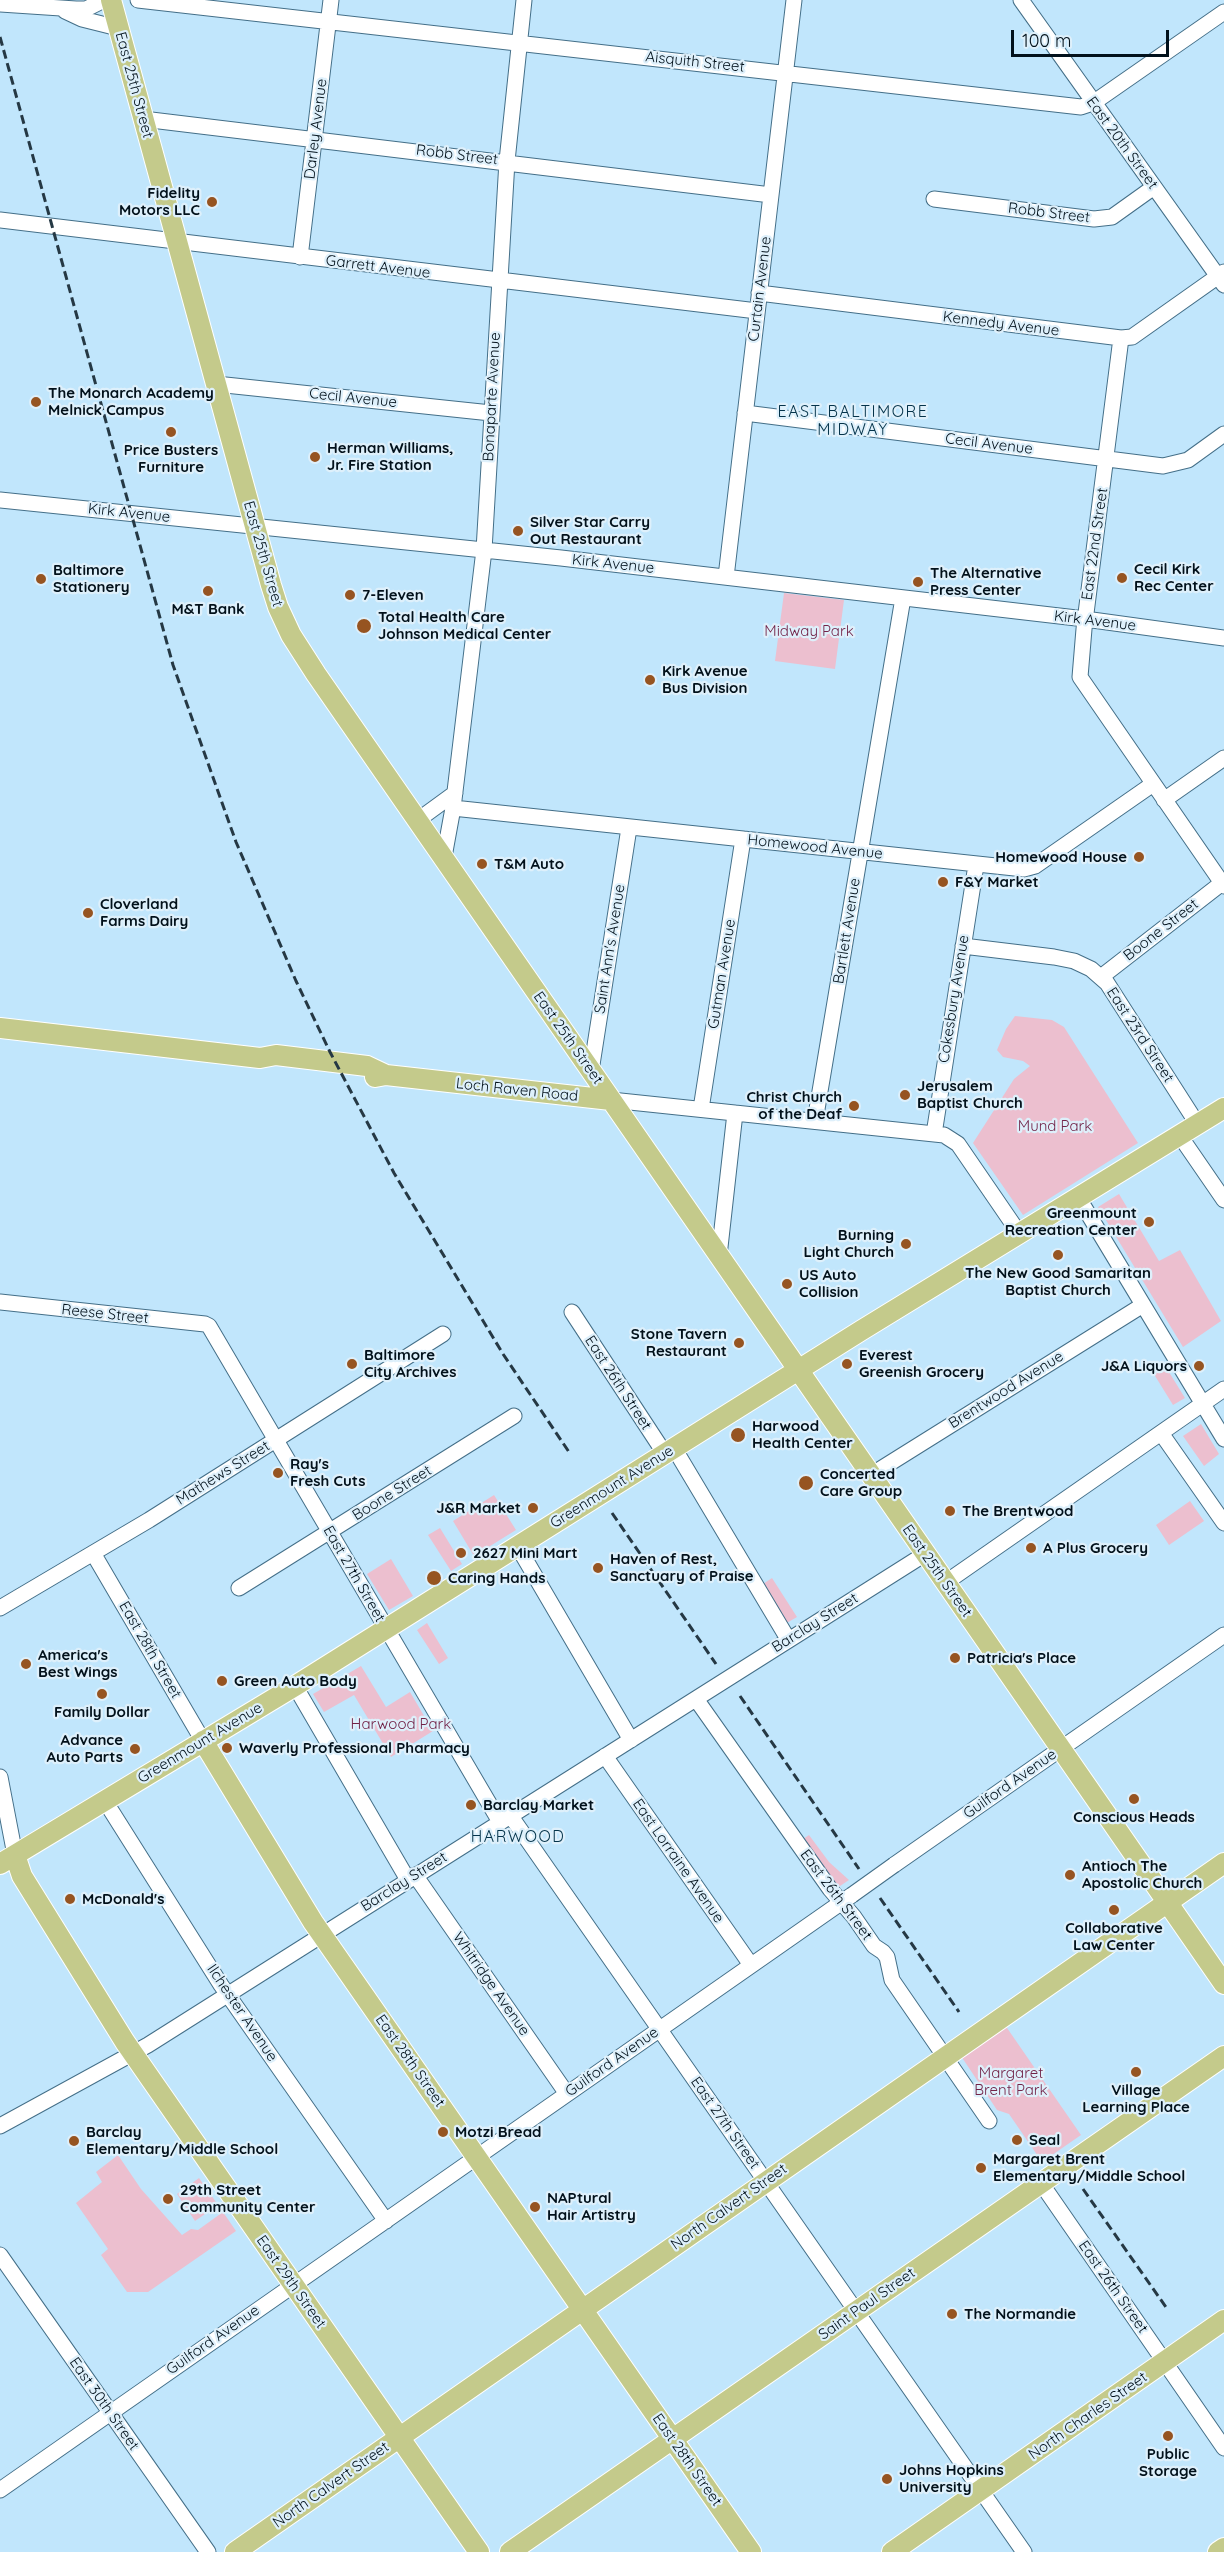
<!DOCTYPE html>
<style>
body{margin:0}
#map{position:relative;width:1224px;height:2552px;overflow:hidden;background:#c1e6fc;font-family:Quicksand,sans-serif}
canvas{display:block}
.scale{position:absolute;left:1011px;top:30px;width:158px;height:27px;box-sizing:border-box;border:3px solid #02111b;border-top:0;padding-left:8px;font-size:18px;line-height:21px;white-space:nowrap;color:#02111b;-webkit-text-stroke:4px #def0fb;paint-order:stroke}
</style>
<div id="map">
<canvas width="1224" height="2552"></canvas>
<div class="scale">100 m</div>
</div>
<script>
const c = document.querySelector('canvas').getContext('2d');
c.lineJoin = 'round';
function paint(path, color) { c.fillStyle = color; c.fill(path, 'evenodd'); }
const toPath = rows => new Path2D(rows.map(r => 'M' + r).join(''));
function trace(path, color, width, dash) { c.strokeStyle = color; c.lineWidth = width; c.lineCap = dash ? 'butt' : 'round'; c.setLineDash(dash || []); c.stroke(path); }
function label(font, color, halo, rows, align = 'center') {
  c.font = font + ' Quicksand,sans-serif'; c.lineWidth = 4.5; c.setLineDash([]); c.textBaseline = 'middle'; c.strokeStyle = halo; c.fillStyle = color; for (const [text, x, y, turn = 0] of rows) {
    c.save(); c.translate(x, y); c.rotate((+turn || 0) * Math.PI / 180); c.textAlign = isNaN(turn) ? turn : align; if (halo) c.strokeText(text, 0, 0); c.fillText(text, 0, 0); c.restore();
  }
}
paint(toPath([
 [784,593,844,600,835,669,775,661],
 [1015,1016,1052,1020,1064,1027,1138,1143,1023,1215,973,1143,1014,1079,1030,1066,1023,1061,1003,1057,997,1050,1006,1029],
 [1119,1194,1159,1261,1180,1250,1221,1321,1183,1347,1098,1207],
 [1164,1364,1185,1398,1173,1405,1152,1371],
 [1201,1424,1219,1454,1204,1466,1183,1436],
 [494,1495,516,1530,474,1556,453,1521],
 [1190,1501,1204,1521,1169,1545,1156,1525],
 [440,1528,462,1564,451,1571,428,1535],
 [391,1559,413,1596,389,1610,367,1574],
 [772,1578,797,1617,785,1624,760,1586],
 [427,1623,448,1658,439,1664,417,1630],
 [361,1666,386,1707,410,1692,433,1731,391,1757,354,1695,324,1712,313,1694],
 [809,1835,829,1862,849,1880,837,1888,803,1839],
 [1005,2025,1081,2135,1042,2162,1009,2114,997,2110,961,2056],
 [118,2155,141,2189,182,2235,191,2229,198,2230,223,2212,236,2231,148,2292,127,2292,101,2255,108,2249,76,2203,102,2182,96,2172],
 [199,2178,218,2205,195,2221,177,2194]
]), '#ecbfcf');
const minor = toPath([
 [138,0,1081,107,1093,103,1224,12],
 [1021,0,1224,285],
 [0,4,76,9,86,9,104,0],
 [65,11,82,19,118,28],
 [143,119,771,195],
 [934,199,1094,219,1112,217,1154,187],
 [0,220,757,311],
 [300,257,331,0],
 [759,293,1121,338,1132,337,1224,272],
 [1121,338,1084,629,1080,677,1224,886],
 [216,384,491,413],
 [745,413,1163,466,1188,460,1224,434],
 [0,500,561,558,1085,619,1224,638],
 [726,577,794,0],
 [1164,800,1224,758],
 [453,808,1024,869,1035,866,1153,784],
 [418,820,455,793],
 [444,857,453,808,484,550,507,161,524,0],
 [963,946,1054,957,1074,961,1091,969,1107,983,1198,1125],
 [1101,977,1222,883],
 [591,1071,629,828],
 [611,1100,944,1135,958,1144,1019,1233],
 [701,1109,743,839],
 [815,1121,903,598],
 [934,1134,976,865],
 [1180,1136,1224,1200],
 [1078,1197,1224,1439],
 [719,1256,735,1113],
 [0,1302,205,1324,209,1326,500,1822],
 [572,1312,665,1454],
 [1161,1433,1224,1523],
 [674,1448,788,1639],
 [871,1475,1143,1305],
 [518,1547,631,1740],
 [93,1553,203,1741],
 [945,1583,1224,1389],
 [239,1588,514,1416],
 [0,1608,149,1520,443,1334],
 [295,1686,408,1880],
 [696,1699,830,1889,854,1917,874,1946,883,1952,887,1957,892,1980,989,2121],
 [605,1756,751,1965],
 [0,1777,15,1855],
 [105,1801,221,1985,386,2221],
 [510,1815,1024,2552],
 [894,1865,1224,1635],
 [415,1875,567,2094],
 [0,2126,148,2045,925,1554],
 [1041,2183,1224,2448],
 [0,2255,208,2552],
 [0,2490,852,1895]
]);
const major = toPath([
 [111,0,271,585,278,607,291,635,316,674,1224,1984],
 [0,1028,260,1058,276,1055,367,1066,386,1075],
 [375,1077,386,1075,611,1100],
 [203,1741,313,1922,751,2552],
 [15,1855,22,1876,125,2042,479,2552],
 [0,1864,295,1686,862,1330,1224,1108],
 [235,2552,1224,1863],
 [510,2552,1224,2056],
 [892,2552,1224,2320],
 [1218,2552,1224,2548]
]);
trace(minor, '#446f88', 17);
trace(major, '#fff', 22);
trace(minor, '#fff', 15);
trace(major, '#c4ca8b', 20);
trace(toPath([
 [0,37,173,665,236,842,296,981,330,1052,394,1173,503,1354,569,1452],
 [612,1513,716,1664],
 [740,1696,859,1869],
 [880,1898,959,2012],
 [1083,2189,1168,2310]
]), '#253844', 3, [9, 4.5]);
const minorBridge = toPath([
 [852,1895,894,1865]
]);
trace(minorBridge, '#446f88', 17, []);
trace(minorBridge, '#fff', 15);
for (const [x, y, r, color] of [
 [212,202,6,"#965421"],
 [36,402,6,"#965421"],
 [171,432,6,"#965421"],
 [315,457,6,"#965421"],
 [518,531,6,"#965421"],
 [1122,578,6,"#965421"],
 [41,579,6,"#965421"],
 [918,582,6,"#965421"],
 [208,591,6,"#965421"],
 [350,595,6,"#965421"],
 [364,626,8,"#965421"],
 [650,680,6,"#965421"],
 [1139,857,6,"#965421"],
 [482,864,6,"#965421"],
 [943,882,6,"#965421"],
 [88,913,6,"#965421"],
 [905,1095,6,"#965421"],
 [854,1106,6,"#965421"],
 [1149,1222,6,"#965421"],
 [906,1244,6,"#965421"],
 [1058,1255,6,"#965421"],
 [787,1284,6,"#965421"],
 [739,1343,6,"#965421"],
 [352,1364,6,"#965421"],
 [847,1364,6,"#965421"],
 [1199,1366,6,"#965421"],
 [738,1435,8,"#965421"],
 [278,1473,6,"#965421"],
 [806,1483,8,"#965421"],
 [533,1508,6,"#965421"],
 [950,1511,6,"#965421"],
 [1031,1548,6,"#965421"],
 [461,1553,6,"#965421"],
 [598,1568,6,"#965421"],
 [434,1578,8,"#965421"],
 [955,1658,6,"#965421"],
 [26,1664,6,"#965421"],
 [222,1681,6,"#965421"],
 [102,1694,6,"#965421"],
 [227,1748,6,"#965421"],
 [135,1749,6,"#965421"],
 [1134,1799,6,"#965421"],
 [471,1805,6,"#965421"],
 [1070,1875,6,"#965421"],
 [70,1899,6,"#965421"],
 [1114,1910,6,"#965421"],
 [1136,2072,6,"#965421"],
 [443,2132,6,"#965421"],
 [1017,2140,6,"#965421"],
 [74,2141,6,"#965421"],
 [981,2168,6,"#965421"],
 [168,2199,6,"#965421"],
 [535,2207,6,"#965421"],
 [952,2314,6,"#965421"],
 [1168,2436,6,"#965421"],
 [887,2479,6,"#965421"]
]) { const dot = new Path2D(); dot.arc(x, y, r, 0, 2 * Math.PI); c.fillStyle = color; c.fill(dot); trace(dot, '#def0fb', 2); }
label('15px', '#02111b', '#def0fb', [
 ["Aisquith Street",695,62,6],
 ["East 25th Street",134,85,75],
 ["Darley Avenue",316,129,-83],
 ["East 20th Street",1122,143,54],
 ["Robb Street",457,155,7],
 ["Robb Street",1049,213,7],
 ["Garrett Avenue",378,267,7],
 ["Curtain Avenue",760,289,-83],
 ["Kennedy Avenue",1001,324,7],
 ["Bonaparte Avenue",492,397,-87],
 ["Cecil Avenue",353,398,6],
 ["Cecil Avenue",989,444,7],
 ["Kirk Avenue",129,513,6],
 ["East 22nd Street",1095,544,-82],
 ["East 25th Street",263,554,74],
 ["Kirk Avenue",613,564,6],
 ["Kirk Avenue",1095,621,7],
 ["Homewood Avenue",815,847,6],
 ["Boone Street",1161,930,-38],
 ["Bartlett Avenue",847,931,-81],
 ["Saint Ann's Avenue",610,949,-81],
 ["Gutman Avenue",722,974,-81],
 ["Cokesbury Avenue",954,999,-81],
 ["East 23rd Street",1140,1035,57],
 ["East 25th Street",568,1038,55],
 ["Loch Raven Road",517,1090,6],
 ["Reese Street",105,1314,6],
 ["East 26th Street",618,1383,57],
 ["Brentwood Avenue",1006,1390,-32],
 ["Mathews Street",223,1473,-32],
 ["Greenmount Avenue",612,1487,-32],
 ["Boone Street",392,1493,-32],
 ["East 25th Street",937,1571,55],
 ["East 27th Street",354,1574,60],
 ["Barclay Street",815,1623,-32],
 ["East 28th Street",150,1650,60],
 ["Greenmount Avenue",200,1743,-31],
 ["Guilford Avenue",1010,1784,-35],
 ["East Lorraine Avenue",678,1861,55],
 ["Barclay Street",404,1882,-32],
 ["East 26th Street",836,1895,53],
 ["Whitridge Avenue",491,1984,55],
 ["Ilchester Avenue",242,2013,56],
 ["East 28th Street",410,2061,55],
 ["Guilford Avenue",612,2062,-35],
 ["East 27th Street",725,2123,55],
 ["North Calvert Street",729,2207,-35],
 ["East 29th Street",291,2282,55],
 ["East 26th Street",1113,2287,55],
 ["Saint Paul Street",867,2304,-35],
 ["Guilford Avenue",213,2340,-35],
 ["East 30th Street",104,2404,55],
 ["North Charles Street",1088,2416,-35],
 ["East 28th Street",687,2460,55],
 ["North Calvert Street",331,2485,-35]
]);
label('bold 15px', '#02111b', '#def0fb', [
 ["Fidelity",200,193,"right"],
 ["Motors LLC",200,210,"right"],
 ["The Monarch Academy",48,393],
 ["Melnick Campus",48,410],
 ["Herman Williams,",327,448],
 ["Jr. Fire Station",327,465],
 ["Price Busters",171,450,"center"],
 ["Furniture",171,467,"center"],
 ["Silver Star Carry",530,522],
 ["Out Restaurant",530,539],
 ["Cecil Kirk",1134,569],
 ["Rec Center",1134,586],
 ["Baltimore",53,570],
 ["Stationery",53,587],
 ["The Alternative",930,573],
 ["Press Center",930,590],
 ["7-Eleven",362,595],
 ["M&T Bank",208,609,"center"],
 ["Total Health Care",378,617],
 ["Johnson Medical Center",378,634],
 ["Kirk Avenue",662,671],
 ["Bus Division",662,688],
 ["Homewood House",1127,857,"right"],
 ["T&M Auto",494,864],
 ["F&Y Market",955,882],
 ["Cloverland",100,904],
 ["Farms Dairy",100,921],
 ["Jerusalem",917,1086],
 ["Baptist Church",917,1103],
 ["Christ Church",842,1097,"right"],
 ["of the Deaf",842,1114,"right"],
 ["Greenmount",1137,1213,"right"],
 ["Recreation Center",1137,1230,"right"],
 ["Burning",894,1235,"right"],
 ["Light Church",894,1252,"right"],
 ["The New Good Samaritan",1058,1273,"center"],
 ["Baptist Church",1058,1290,"center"],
 ["US Auto",799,1275],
 ["Collision",799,1292],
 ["Stone Tavern",727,1334,"right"],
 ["Restaurant",727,1351,"right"],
 ["Baltimore",364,1355],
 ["City Archives",364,1372],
 ["Everest",859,1355],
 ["Greenish Grocery",859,1372],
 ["J&A Liquors",1187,1366,"right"],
 ["Harwood",752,1426],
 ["Health Center",752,1443],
 ["Ray's",290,1464],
 ["Fresh Cuts",290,1481],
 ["Concerted",820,1474],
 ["Care Group",820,1491],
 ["J&R Market",521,1508,"right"],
 ["The Brentwood",962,1511],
 ["A Plus Grocery",1043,1548],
 ["2627 Mini Mart",473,1553],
 ["Haven of Rest,",610,1559],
 ["Sanctuary of Praise",610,1576],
 ["Caring Hands",448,1578],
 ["America's",38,1655],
 ["Best Wings",38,1672],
 ["Patricia's Place",967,1658],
 ["Green Auto Body",234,1681],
 ["Family Dollar",102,1712,"center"],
 ["Advance",123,1740,"right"],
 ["Auto Parts",123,1757,"right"],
 ["Waverly Professional Pharmacy",239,1748],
 ["Barclay Market",483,1805],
 ["Conscious Heads",1134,1817,"center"],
 ["Antioch The",1082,1866],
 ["Apostolic Church",1082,1883],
 ["McDonald's",82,1899],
 ["Collaborative",1114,1928,"center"],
 ["Law Center",1114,1945,"center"],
 ["Village",1136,2090,"center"],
 ["Learning Place",1136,2107,"center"],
 ["Barclay",86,2132],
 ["Elementary/Middle School",86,2149],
 ["Motzi Bread",455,2132],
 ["Seal",1029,2140],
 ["Margaret Brent",993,2159],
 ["Elementary/Middle School",993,2176],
 ["29th Street",180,2190],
 ["Community Center",180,2207],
 ["NAPtural",547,2198],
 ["Hair Artistry",547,2215],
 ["The Normandie",964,2314],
 ["Public",1168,2454,"center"],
 ["Storage",1168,2471,"center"],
 ["Johns Hopkins",899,2470],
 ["University",899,2487]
], 'left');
label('15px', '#722348', '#def0fb', [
 ["Midway Park",809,631],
 ["Mund Park",1055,1126],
 ["Harwood Park",401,1724],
 ["Margaret",1011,2073],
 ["Brent Park",1011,2090]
]);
c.letterSpacing = '1.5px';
label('16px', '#04334a', '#def0fb', [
 ["EAST BALTIMORE",853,412],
 ["MIDWAY",853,430],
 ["HARWOOD",518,1837]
]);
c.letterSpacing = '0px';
</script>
